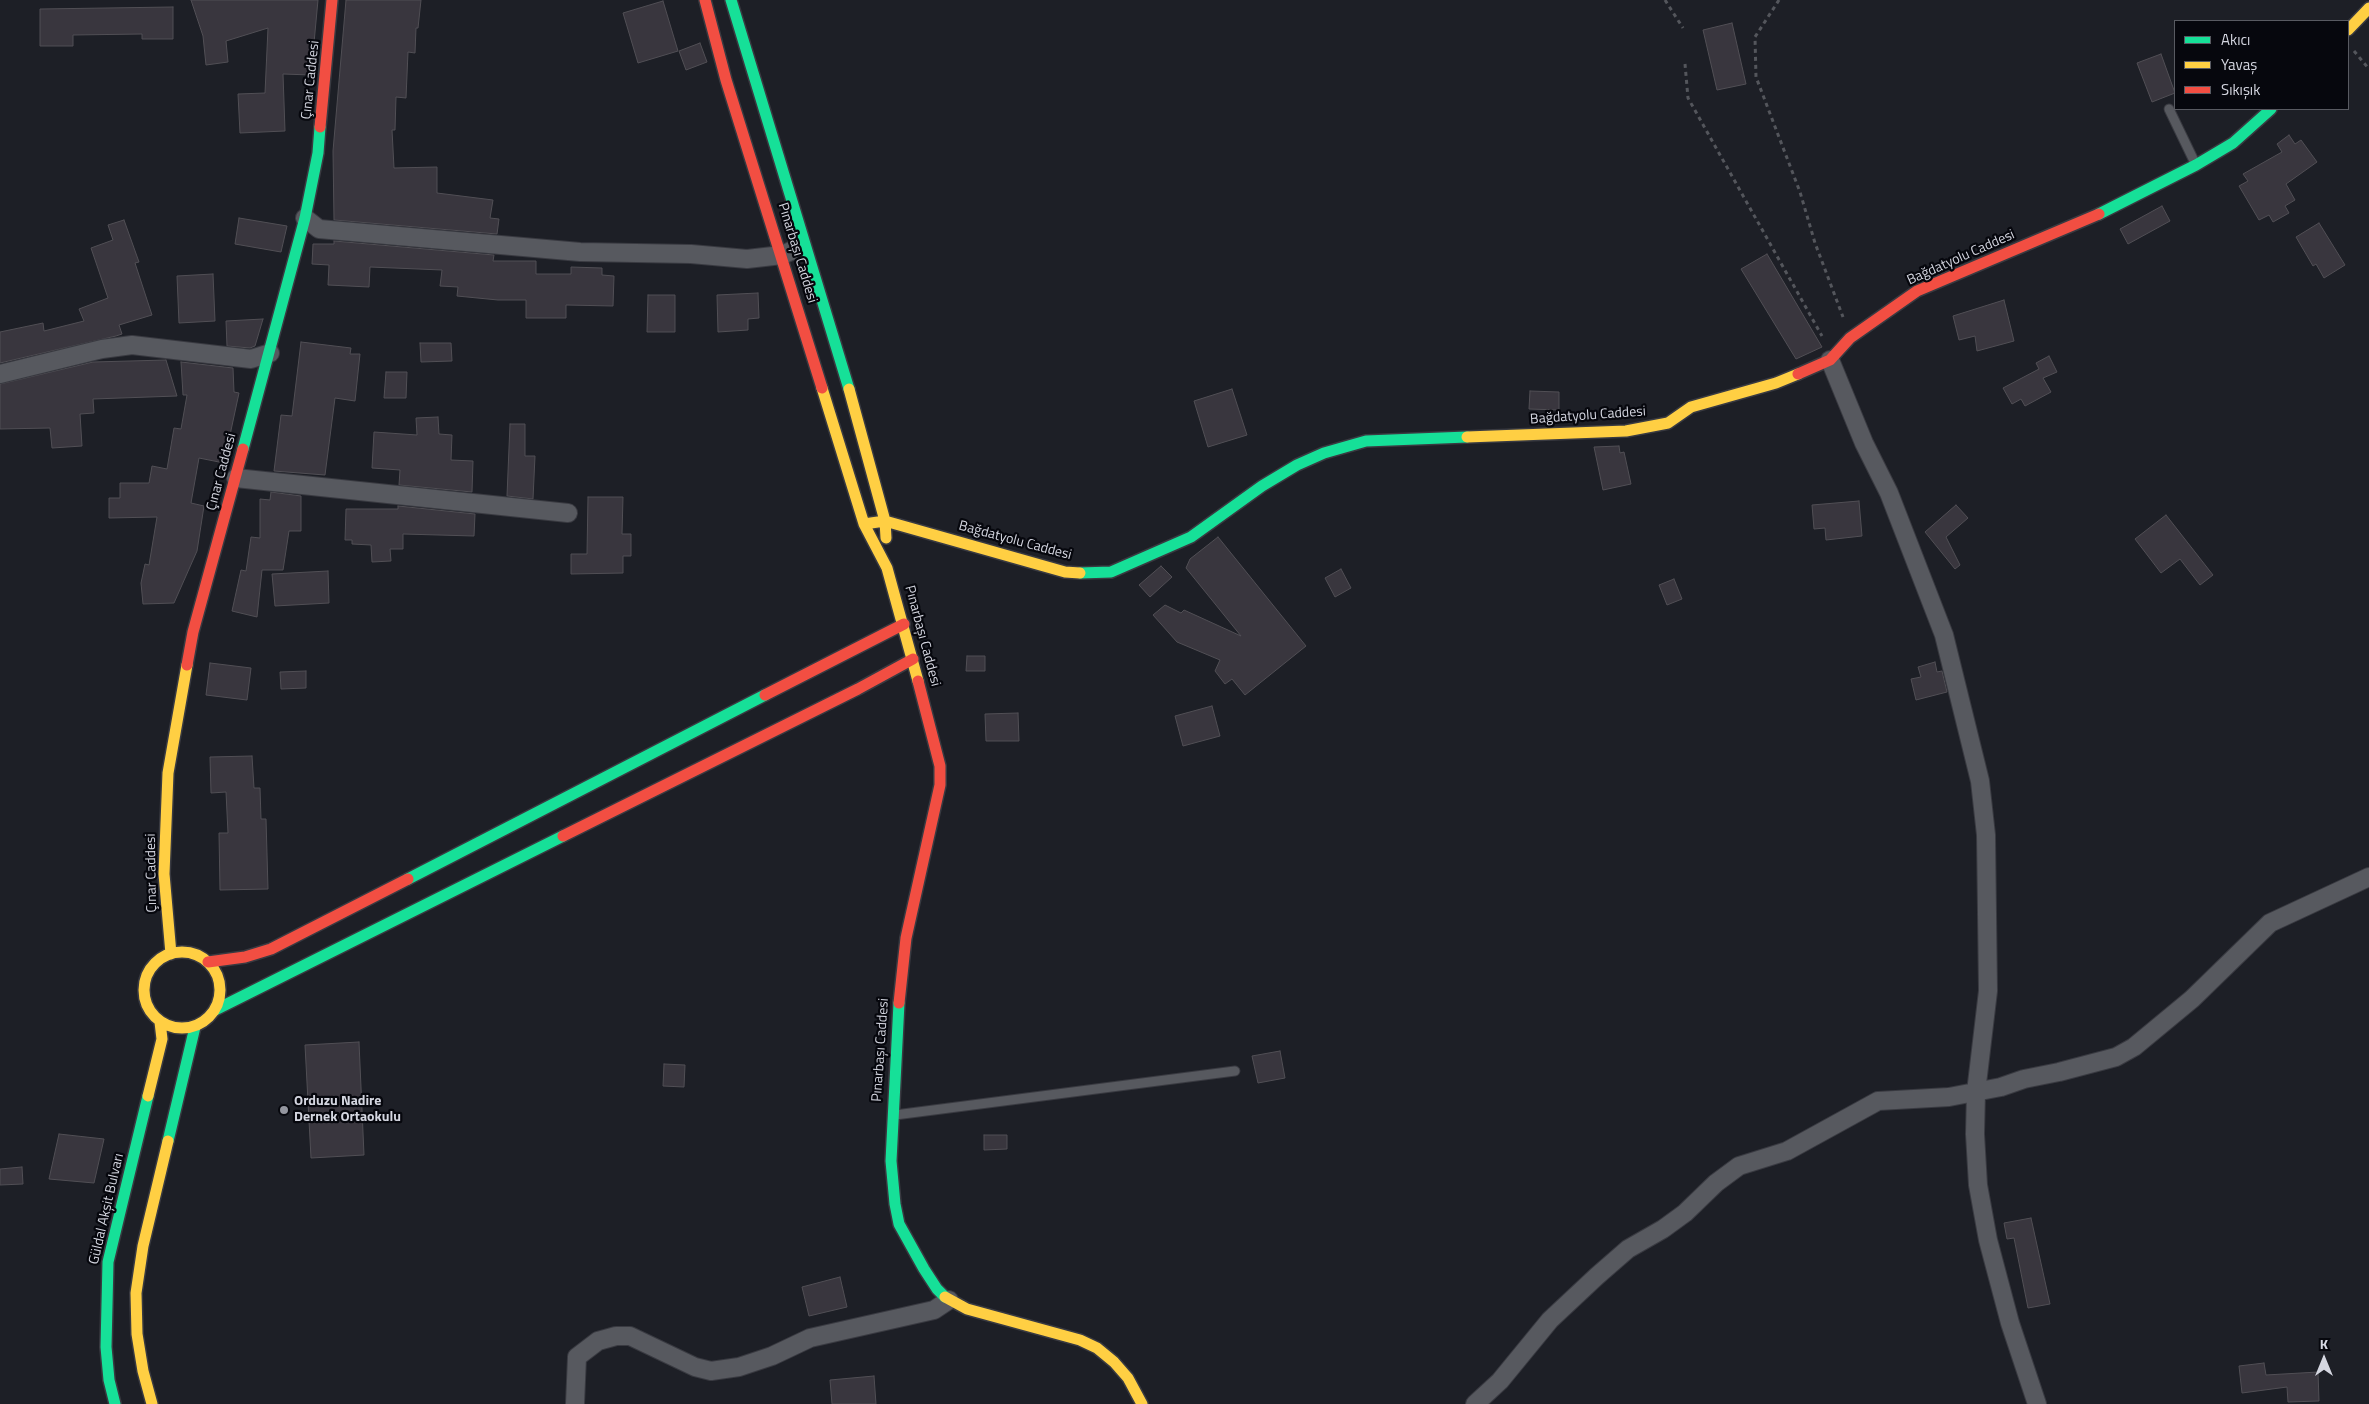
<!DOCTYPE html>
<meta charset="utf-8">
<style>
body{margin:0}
#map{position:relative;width:2369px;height:1404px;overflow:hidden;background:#1d1f26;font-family:"Titillium Web",sans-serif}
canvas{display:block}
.legend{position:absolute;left:2174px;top:20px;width:175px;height:90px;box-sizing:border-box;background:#06070d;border:1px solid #585a61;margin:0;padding:6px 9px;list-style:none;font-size:15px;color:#d4d6e0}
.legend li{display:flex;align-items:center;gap:10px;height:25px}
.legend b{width:25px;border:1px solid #585a61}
.north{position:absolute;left:2299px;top:1334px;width:50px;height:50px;-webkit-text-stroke:4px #06070d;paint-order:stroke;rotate:0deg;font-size:14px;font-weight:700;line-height:20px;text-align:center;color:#d4d6e0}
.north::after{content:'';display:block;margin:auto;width:18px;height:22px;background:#d4d6e0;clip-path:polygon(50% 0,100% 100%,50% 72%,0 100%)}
</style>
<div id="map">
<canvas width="2369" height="1404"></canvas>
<ul class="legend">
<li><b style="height:6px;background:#16e098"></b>Akıcı</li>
<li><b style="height:6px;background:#ffcf43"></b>Yavaş</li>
<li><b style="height:6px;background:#f24e42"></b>Sıkışık</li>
</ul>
<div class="north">K</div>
</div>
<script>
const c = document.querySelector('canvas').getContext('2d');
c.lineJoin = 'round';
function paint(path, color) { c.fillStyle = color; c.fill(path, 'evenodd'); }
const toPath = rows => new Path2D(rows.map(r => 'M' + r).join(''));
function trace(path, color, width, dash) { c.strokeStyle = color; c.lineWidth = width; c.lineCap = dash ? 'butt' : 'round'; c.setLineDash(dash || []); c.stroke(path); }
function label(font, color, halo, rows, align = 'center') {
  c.font = font + ' "Titillium Web",sans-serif'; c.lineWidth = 4.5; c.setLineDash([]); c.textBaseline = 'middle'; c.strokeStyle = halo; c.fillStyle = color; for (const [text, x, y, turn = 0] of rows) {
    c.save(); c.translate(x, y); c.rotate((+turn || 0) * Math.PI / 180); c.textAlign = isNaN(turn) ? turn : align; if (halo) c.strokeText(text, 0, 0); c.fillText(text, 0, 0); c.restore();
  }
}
const building = toPath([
 [191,0,318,0,311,75,283,74,285,131,240,133,238,94,265,93,268,28,226,41,228,62,206,65,203,36,191,0],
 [346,0,421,0,418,28,416,28,415,53,408,52,406,98,396,97,395,130,392,130,394,168,437,167,437,193,493,200,490,218,499,219,497,234,334,220,333,151,346,0],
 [663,1,678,51,638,63,623,13,663,1],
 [173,7,173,39,142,39,142,34,73,35,73,46,40,46,40,9,173,7],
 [1732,23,1746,84,1717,90,1703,30,1732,23],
 [700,43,707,62,686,70,679,51,700,43],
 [2161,54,2175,93,2152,102,2137,63,2161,54],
 [2289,135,2295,144,2301,140,2317,162,2286,184,2295,200,2285,206,2289,213,2273,222,2269,215,2259,220,2239,186,2248,181,2243,174,2282,152,2277,144,2289,135],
 [2162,206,2170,221,2128,244,2120,229,2162,206],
 [239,218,287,226,281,252,235,244,239,218],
 [124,220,139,262,135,263,152,315,119,325,122,334,116,336,0,363,0,332,43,323,44,331,84,321,79,309,108,298,91,248,113,240,108,225,124,220],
 [2319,223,2345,265,2324,278,2316,264,2313,266,2296,237,2319,223],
 [334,241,494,255,493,261,536,261,536,274,571,274,571,267,602,268,602,275,614,276,613,306,566,305,566,318,526,318,526,300,498,300,457,296,458,287,440,286,442,270,370,267,369,287,328,285,329,265,312,264,313,244,334,244,334,241],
 [1767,254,1822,347,1796,359,1741,269,1767,254],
 [213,274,215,321,179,323,177,276,213,274],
 [758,293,759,318,748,319,748,330,718,332,717,295,758,293],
 [648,295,675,295,675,332,647,332,648,295],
 [2004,300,2014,341,1977,351,1975,336,1959,340,1953,316,2004,300],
 [263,319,255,346,250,348,227,346,226,321,263,319],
 [301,342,351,348,350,354,360,354,355,401,335,398,325,475,274,471,281,415,292,416,301,342],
 [420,343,451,343,452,361,421,362,420,343],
 [2049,356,2057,372,2043,378,2051,392,2025,406,2021,399,2012,404,2003,388,2039,369,2036,363,2049,356],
 [166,360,177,396,93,399,94,413,80,414,82,446,52,448,50,428,0,429,0,384,93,362,166,360],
 [181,362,233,368,234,392,239,393,224,463,199,458,191,503,204,506,197,551,174,603,143,604,141,583,145,564,149,565,157,517,109,518,109,498,120,498,120,483,149,483,152,466,167,469,174,428,181,429,187,395,183,395,181,362],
 [386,372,407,372,406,398,384,398,386,372],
 [1232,389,1247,435,1208,447,1194,401,1232,389],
 [1530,391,1559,392,1559,410,1529,409,1530,391],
 [438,417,439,434,452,435,451,460,473,461,472,492,399,485,400,470,372,468,374,432,417,435,416,418,438,417],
 [510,424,525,424,525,456,535,456,533,499,507,496,510,424],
 [1619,446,1620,453,1624,452,1631,484,1603,490,1594,447,1619,446],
 [271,492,301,496,301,531,289,531,283,570,262,570,257,617,232,611,241,570,246,571,251,537,260,538,260,499,270,500,271,492],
 [588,497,623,497,622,534,631,534,631,556,623,556,623,573,571,574,571,554,587,554,588,497],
 [1859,501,1862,536,1826,540,1825,528,1814,529,1812,505,1859,501],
 [1956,505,1968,518,1946,537,1960,565,1955,569,1925,532,1956,505],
 [398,506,475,514,474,536,403,534,403,549,390,549,391,561,372,562,371,545,352,544,352,540,345,540,346,509,398,509,398,506],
 [2166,515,2213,575,2200,585,2180,559,2161,573,2135,539,2166,515],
 [1218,537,1306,646,1245,695,1232,679,1225,684,1215,671,1220,660,1177,642,1153,615,1165,605,1181,613,1184,610,1241,636,1186,568,1190,559,1218,537],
 [1161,566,1172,577,1150,597,1139,585,1161,566],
 [1341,569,1351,588,1335,597,1325,578,1341,569],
 [328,571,329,603,275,606,272,574,328,571],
 [1674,579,1682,599,1667,605,1659,585,1674,579],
 [967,656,985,656,985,671,966,671,967,656],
 [1935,662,1937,672,1942,671,1947,692,1916,700,1911,679,1921,677,1918,667,1935,662],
 [210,663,251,668,247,700,206,695,210,663],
 [306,671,306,688,281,689,280,672,306,671],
 [1212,706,1220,736,1183,746,1175,716,1212,706],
 [1018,713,1019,741,986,741,985,714,1018,713],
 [252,756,254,788,260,788,261,819,266,819,268,889,220,890,219,833,228,833,226,792,211,793,210,757,252,756],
 [359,1042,364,1155,311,1158,305,1045,359,1042],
 [1280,1051,1285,1078,1258,1083,1252,1056,1280,1051],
 [664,1064,685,1065,684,1087,663,1086,664,1064],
 [59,1134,104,1139,94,1183,49,1179,59,1134],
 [984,1135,1007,1135,1007,1149,984,1150,984,1135],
 [22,1167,23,1184,0,1185,0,1169,22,1167],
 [2031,1218,2050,1304,2028,1308,2014,1238,2007,1239,2004,1223,2031,1218],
 [840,1277,847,1307,809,1316,802,1287,840,1277],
 [2264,1363,2266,1375,2318,1372,2319,1401,2288,1402,2287,1387,2242,1393,2239,1366,2264,1363],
 [874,1376,876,1404,832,1404,830,1380,874,1376]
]);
paint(building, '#39363e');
trace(building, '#514f55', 1);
const lane = toPath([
 [2169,109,2196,165],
 [895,1115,1235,1071]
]);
const street = toPath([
 [305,218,319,229,580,252,691,254,747,259,782,255,791,251],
 [1830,360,1864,443,1889,493,1944,635,1980,781,1986,835,1988,991,1976,1092,1975,1134,1978,1185,1988,1240,2010,1323,2037,1404],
 [0,374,102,349,132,345,251,359,270,353],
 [236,478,568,513],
 [575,1404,577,1357,598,1341,616,1336,630,1336,695,1367,711,1371,739,1367,772,1356,810,1338,934,1310,949,1300],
 [1475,1404,1500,1381,1550,1320,1597,1276,1628,1249,1663,1229,1685,1213,1716,1183,1739,1166,1787,1151,1878,1101,1949,1097,2001,1087,2024,1079,2059,1072,2116,1057,2134,1047,2192,999,2270,923,2369,877]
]);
const fast = toPath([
 [731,0,849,389],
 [2099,214,2196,165,2233,143,2271,109],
 [243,449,305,218,318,153,320,127],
 [1080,573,1111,572,1191,537,1262,486,1297,465,1324,453,1366,441,1467,437],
 [408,879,765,695],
 [899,1003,891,1161,895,1204,899,1224,924,1269,937,1289,945,1297],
 [215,1010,563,836],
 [168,1141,195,1027],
 [115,1404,109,1380,106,1347,108,1262,148,1096]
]);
const slow = toPath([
 [2348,30,2369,8],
 [822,388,864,524,887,568,918,681],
 [849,389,885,521,886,538],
 [1467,437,1626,431,1668,423,1691,407,1776,383,1798,374],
 [864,524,885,521,1065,572,1080,573],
 '144 990a38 38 0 1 1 76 0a38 38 0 1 1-76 0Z',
 [171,954,164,874,168,773,187,665],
 [148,1096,162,1039,160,1022],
 [945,1297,967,1309,1080,1340,1097,1348,1114,1362,1128,1378,1142,1404],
 [152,1404,143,1371,137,1334,136,1293,143,1246,168,1141]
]);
const jam = toPath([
 [705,0,726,80,822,388],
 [320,127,332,0],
 [1798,374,1830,360,1850,338,1917,291,2099,214],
 [187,665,193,632,243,449],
 [765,695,904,624],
 [563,836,858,689,913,659],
 [208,962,245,957,271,949,408,879],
 [899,1003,906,938,940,785,940,766,918,681]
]);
trace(lane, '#393a41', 11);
trace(street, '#393a41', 20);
trace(fast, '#393a41', 14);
trace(slow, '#393a41', 14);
trace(jam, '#393a41', 14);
trace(toPath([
 [1665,0,1683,28],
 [1779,0,1755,37,1756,77,1800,192,1815,243,1843,317],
 [2354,51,2369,69],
 [1685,64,1688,98,1822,336]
]), '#54565c', 3, [4, 4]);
trace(lane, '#57595f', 9);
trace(street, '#57595f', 18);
trace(fast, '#16e098', 11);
trace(slow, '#ffcf43', 11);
trace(jam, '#f24e42', 11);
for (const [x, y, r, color] of [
 [284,1110,5,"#94969f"]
]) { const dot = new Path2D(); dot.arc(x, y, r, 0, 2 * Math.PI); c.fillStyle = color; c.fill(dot); trace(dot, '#06070d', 2); }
label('14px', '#d4d6e0', '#06070d', [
 ["Çınar Caddesi",311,80,-84],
 ["Pınarbaşı Caddesi",797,253,73],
 ["Bağdatyolu Caddesi",1961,258,-24],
 ["Bağdatyolu Caddesi",1588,416,-4],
 ["Çınar Caddesi",222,472,-75],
 ["Bağdatyolu Caddesi",1015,541,15],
 ["Pınarbaşı Caddesi",922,636,75],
 ["Çınar Caddesi",152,873,-91],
 ["Pınarbaşı Caddesi",881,1050,-86],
 ["Güldal Akşit Bulvarı",107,1209,-77]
]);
label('bold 14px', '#d4d6e0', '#06070d', [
 ["Orduzu Nadire",294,1102],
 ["Dernek Ortaokulu",294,1118]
], 'left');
</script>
